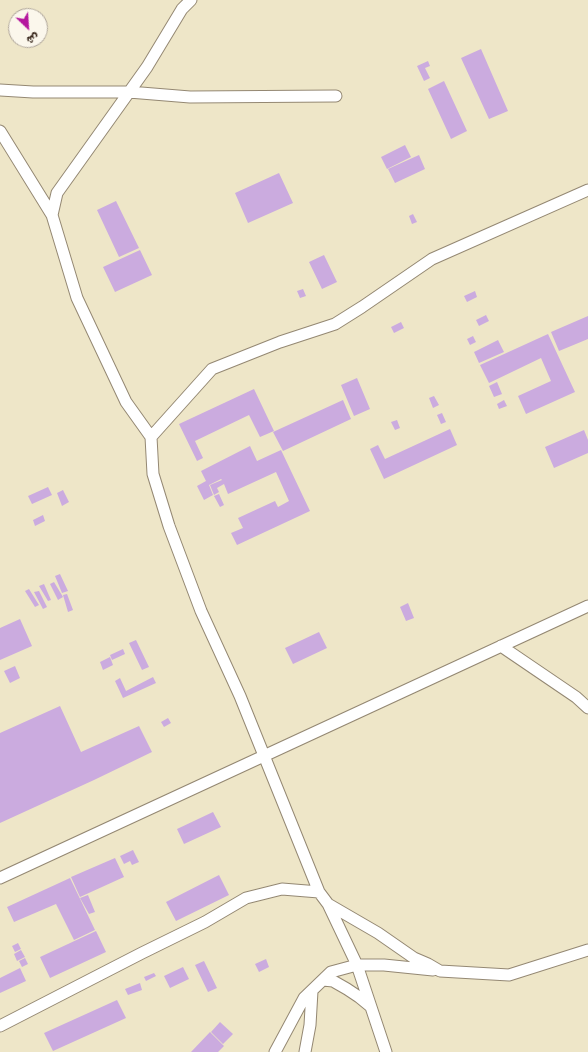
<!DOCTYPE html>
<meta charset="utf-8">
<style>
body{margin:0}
#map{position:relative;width:588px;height:1052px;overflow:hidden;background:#eee6c8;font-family:"Balsamiq Sans","Playpen Sans Arabic",sans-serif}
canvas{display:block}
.north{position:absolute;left:8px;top:8px;width:40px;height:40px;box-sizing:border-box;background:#fbf7ec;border:1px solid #aea59a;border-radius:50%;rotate:155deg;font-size:11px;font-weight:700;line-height:16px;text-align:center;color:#3b2a1e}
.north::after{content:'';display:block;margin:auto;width:14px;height:18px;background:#b5179e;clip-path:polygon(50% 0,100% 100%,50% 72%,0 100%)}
</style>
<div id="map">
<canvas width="588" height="1052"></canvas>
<div class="north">ش</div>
</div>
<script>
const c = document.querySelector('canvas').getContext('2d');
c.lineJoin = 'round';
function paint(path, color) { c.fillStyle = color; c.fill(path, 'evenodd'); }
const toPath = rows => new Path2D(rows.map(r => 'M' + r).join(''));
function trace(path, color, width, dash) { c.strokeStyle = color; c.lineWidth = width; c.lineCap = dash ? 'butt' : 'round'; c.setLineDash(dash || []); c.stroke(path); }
paint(toPath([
 [481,49,508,111,489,119,461,58],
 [428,61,430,66,425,68,430,78,424,81,417,66],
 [444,81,467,131,451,139,428,89],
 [405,145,411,157,387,169,381,157],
 [419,155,425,169,395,183,388,169],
 [279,173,293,203,248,223,235,193],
 [116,201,139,248,119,257,97,210],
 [413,214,417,222,412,224,409,216],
 [140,250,152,275,115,292,103,267],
 [324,255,337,282,322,289,309,262],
 [303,289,306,296,300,298,297,291],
 [475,291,477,297,467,302,464,296],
 [486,315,489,321,479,326,476,320],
 [588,316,588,339,559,351,551,332],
 [401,322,404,328,394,333,391,327],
 [548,334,575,392,526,414,518,396,551,381,541,358,489,383,480,365],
 [473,336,476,342,470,345,467,339],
 [498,340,504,352,479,363,474,352],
 [357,378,370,409,354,416,341,385],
 [497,382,502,394,494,397,489,386],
 [254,389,274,431,260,437,249,415,195,441,203,458,197,461,179,424],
 [434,396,439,405,433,408,429,398],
 [343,400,351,419,283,451,273,432],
 [504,400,507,406,499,409,497,404],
 [442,413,446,422,441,424,437,415],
 [397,420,400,428,395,430,391,422],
 [450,429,457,445,384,479,370,449,378,445,385,459],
 [584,430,588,440,588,453,554,468,545,447],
 [250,446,257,461,281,450,310,511,237,545,231,533,243,528,238,518,275,501,278,507,289,501,276,472,228,494,224,484,217,488,219,492,214,495,210,485,222,480,221,479,209,485,213,495,204,500,197,486,206,481,201,471],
 [48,487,52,495,32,504,28,496],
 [63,490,69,502,62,506,57,493],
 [219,494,224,505,220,507,214,496],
 [43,515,45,521,35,526,33,520],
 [60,574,68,591,62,593,55,576],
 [54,582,63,597,58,600,50,584],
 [44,584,51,600,48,601,39,586],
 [29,589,39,605,35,607,25,591],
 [39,591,47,607,43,609,34,592],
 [67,594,73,610,68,612,63,595],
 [408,603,414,618,406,621,400,607],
 [20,619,32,646,0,660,0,628],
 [319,632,327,648,293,664,285,648],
 [136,640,149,667,142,670,129,643],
 [123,649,125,654,112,660,110,655],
 [110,657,113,665,103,670,100,662],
 [15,666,20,678,10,683,4,671],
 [153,677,156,683,123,698,115,681,120,678,126,691],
 [60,706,81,752,139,726,152,752,94,780,0,823,0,733],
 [168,718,171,723,164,727,161,722],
 [213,812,221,827,184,844,177,829],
 [133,850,139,862,132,865,130,861,124,864,120,856],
 [115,858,124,877,80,897,71,877],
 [219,875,229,895,176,921,166,902],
 [70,878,95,930,74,940,56,904,14,922,7,907],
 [88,895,95,912,89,914,80,898],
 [96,931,106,952,50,978,40,957],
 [18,943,21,949,15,952,12,946],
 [21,950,25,957,17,961,14,954],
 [25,958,28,964,22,967,19,961],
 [266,959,269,967,259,972,255,964],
 [204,961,217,988,208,992,195,965],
 [183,967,189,979,170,988,164,976],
 [20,968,26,981,0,993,0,978],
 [154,973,156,976,146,981,144,977],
 [140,983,142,990,128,995,125,989],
 [117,1000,126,1018,53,1051,44,1033],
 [220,1022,233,1034,223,1044,211,1032],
 [210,1032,224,1046,218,1052,191,1052]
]), '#cbabdf');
const minor = toPath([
 [0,90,33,92,129,92,190,97,336,96],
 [0,131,52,215,77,298,126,402,151,437,153,474,169,526,201,611,240,696,319,892,328,904,357,965,386,1052],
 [52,215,57,193,147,67,182,9,191,0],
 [151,437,212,369,280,342,335,324,362,307,432,259,588,190],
 [501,646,576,697,588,708],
 [0,878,588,606],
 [328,904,378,933,414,958,428,964,440,971,509,975,588,950],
 [323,980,333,981,347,989,359,997,370,1006],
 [0,1026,142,953,205,922,246,898,282,889,319,892],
 [275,1052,304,998,331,972,357,965,384,965,433,970],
 [305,1052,310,1025,312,991]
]);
trace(minor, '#948873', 13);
trace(minor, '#fff', 11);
</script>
